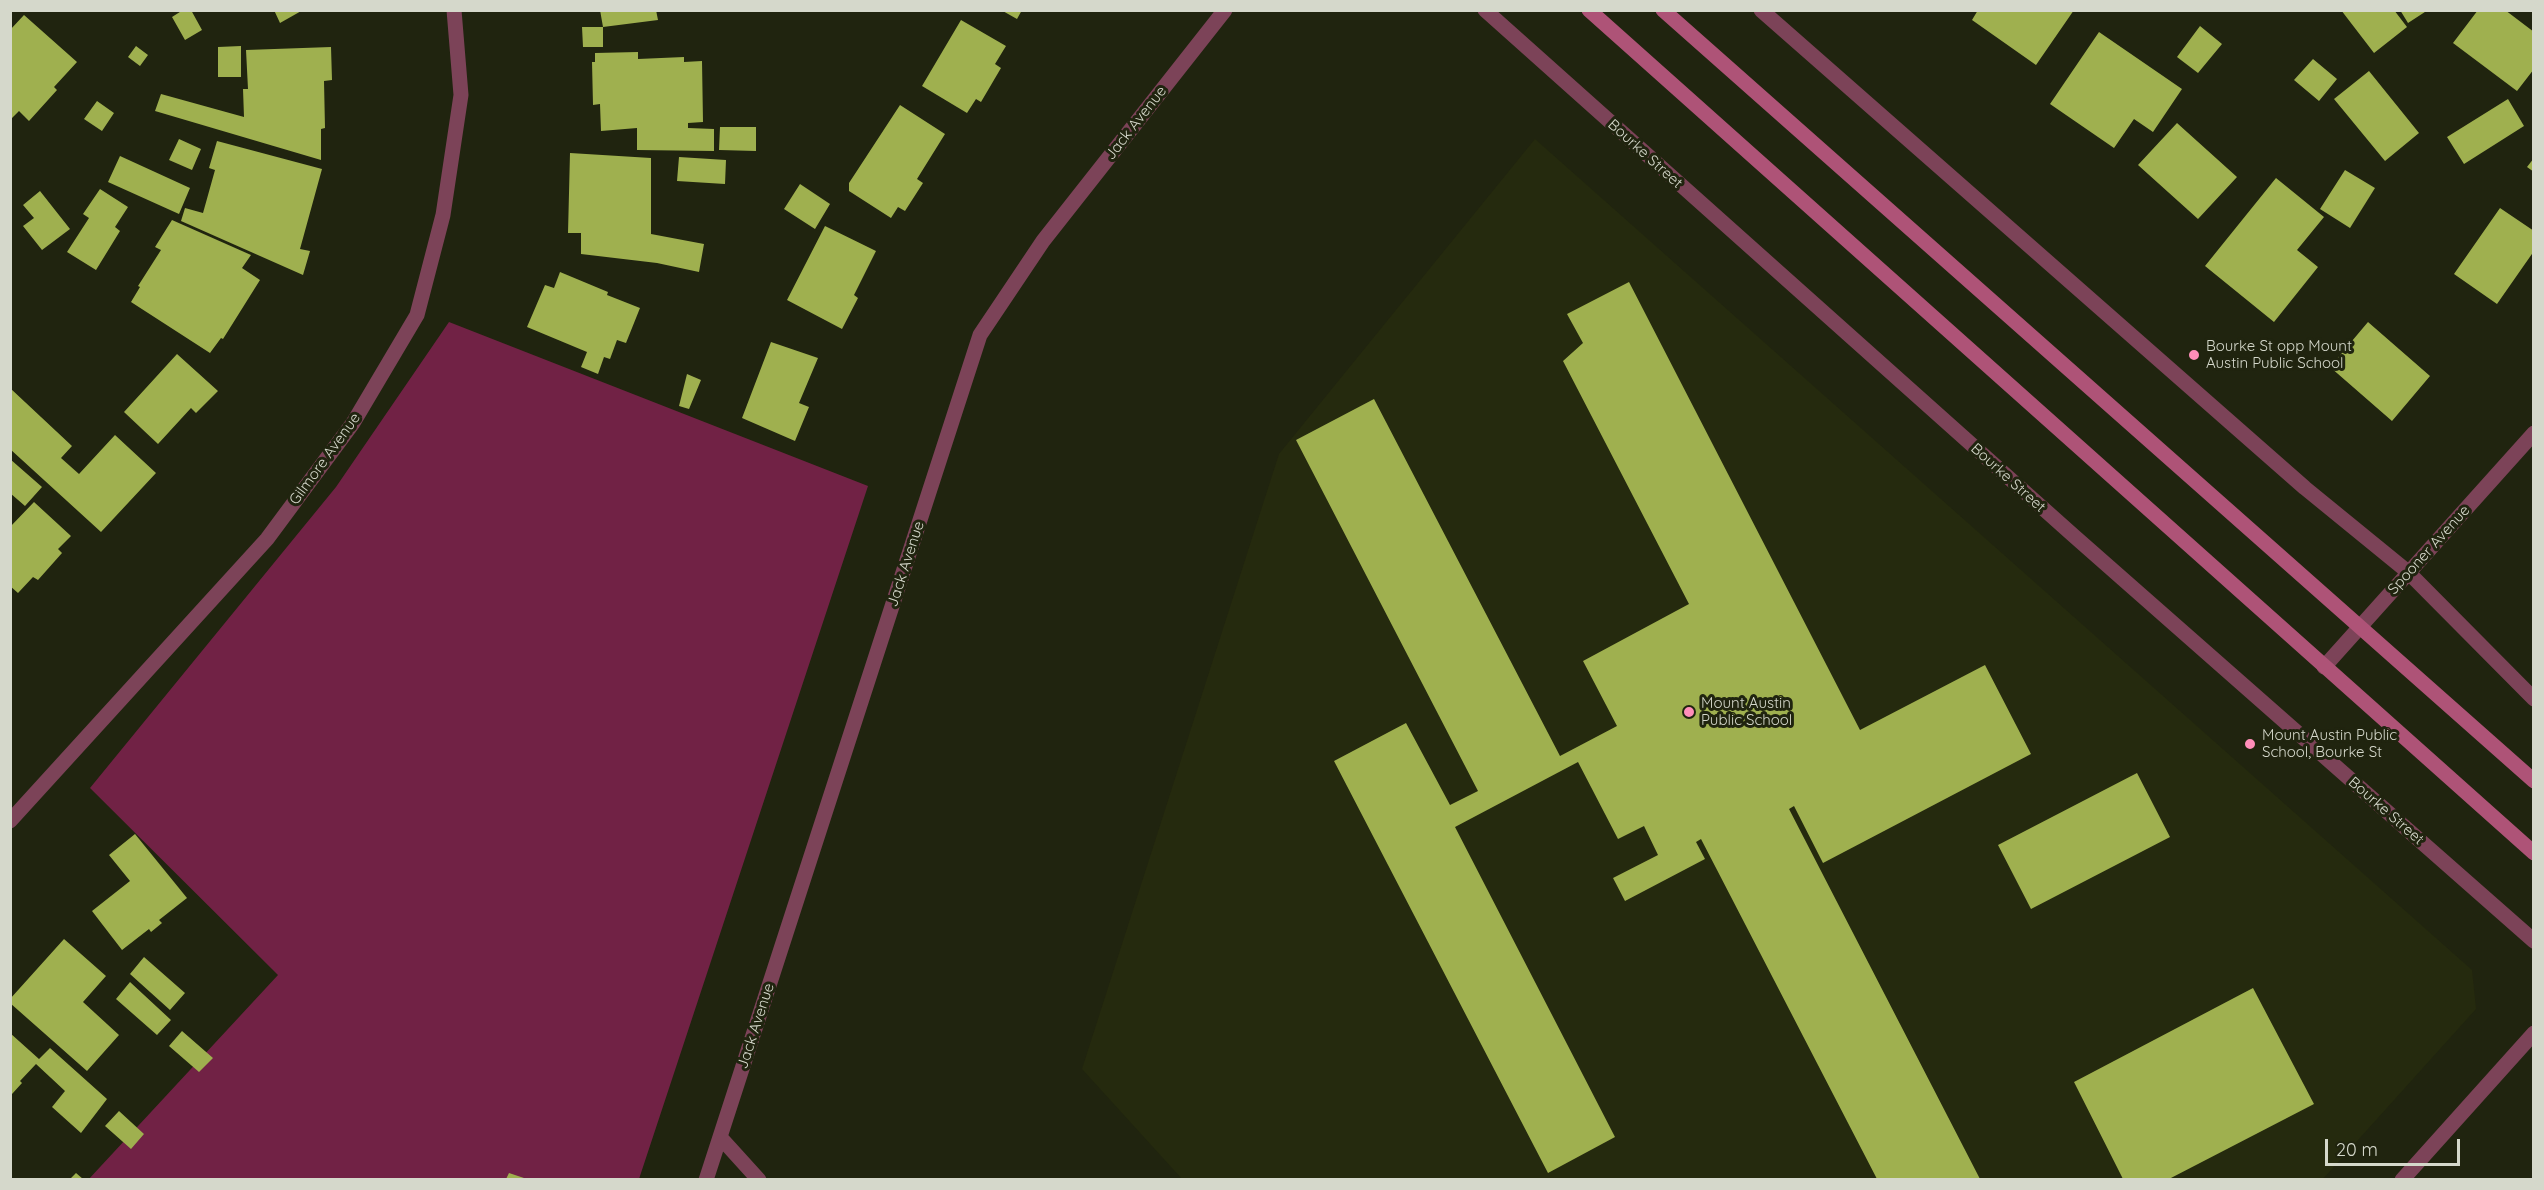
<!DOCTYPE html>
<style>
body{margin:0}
#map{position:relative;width:2544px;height:1190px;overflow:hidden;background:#20240f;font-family:Quicksand,sans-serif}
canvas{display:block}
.frame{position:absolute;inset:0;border:12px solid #d5d8cb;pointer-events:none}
.scale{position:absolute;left:2325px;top:1139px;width:135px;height:27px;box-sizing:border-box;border:3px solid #d5d8cb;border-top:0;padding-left:8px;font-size:18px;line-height:21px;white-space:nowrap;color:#d5d8cb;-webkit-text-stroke:4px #20240f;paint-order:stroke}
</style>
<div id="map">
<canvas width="2544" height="1190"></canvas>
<div class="frame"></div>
<div class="scale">20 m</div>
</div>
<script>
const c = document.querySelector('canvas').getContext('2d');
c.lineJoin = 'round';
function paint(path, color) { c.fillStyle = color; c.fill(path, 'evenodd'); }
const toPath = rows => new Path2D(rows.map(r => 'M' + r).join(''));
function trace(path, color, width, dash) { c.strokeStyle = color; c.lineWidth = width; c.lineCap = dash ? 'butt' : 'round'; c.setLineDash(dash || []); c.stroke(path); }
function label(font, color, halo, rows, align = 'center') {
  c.font = font + ' Quicksand,sans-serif'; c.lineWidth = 6; c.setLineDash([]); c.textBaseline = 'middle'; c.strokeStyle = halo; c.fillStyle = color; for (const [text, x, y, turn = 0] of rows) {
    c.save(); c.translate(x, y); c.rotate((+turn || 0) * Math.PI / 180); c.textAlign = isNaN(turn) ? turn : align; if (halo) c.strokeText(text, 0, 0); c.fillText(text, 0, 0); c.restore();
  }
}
paint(toPath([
 [1535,139,2472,970,2476,1009,2322,1180,1182,1179,1082,1069,1279,454]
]), '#252a0e');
paint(toPath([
 [449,322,868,486,639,1179,88,1180,278,975,90,788,336,487]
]), '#712245');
paint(toPath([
 [183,10,191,10,202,30,185,40,172,17],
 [274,10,303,10,280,23],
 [600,10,656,10,658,20,603,27],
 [1001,10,1022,10,1017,19],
 [1978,10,2074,10,2036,65,1972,20],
 [2341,10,2394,10,2407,27,2374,53],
 [2400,10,2428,10,2408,23],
 [2478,10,2505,10,2534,32,2534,69,2517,91,2453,43],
 [24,15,77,62,54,87,57,90,29,121,19,111,10,120,10,30],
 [961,20,1006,46,995,64,1001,68,981,102,976,99,967,113,922,86],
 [2200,26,2222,44,2198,73,2177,57],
 [582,27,603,27,603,47,583,47],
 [2099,32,2182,89,2153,132,2134,119,2114,148,2050,104],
 [136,46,148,55,140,66,128,57],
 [241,46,241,77,218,77,218,47],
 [331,47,332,80,324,81,325,128,321,129,321,160,155,111,161,94,244,117,243,89,248,89,246,50],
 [638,52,638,59,684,57,684,62,702,61,703,122,688,123,688,128,714,129,714,151,637,150,637,128,601,131,600,104,593,105,592,62,595,62,595,53],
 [2313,59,2337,79,2319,101,2294,80],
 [2369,71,2419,133,2385,161,2334,99],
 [2508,99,2524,126,2464,164,2447,137],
 [97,101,114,113,102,131,84,119],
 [900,105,945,134,917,179,923,183,905,211,898,207,891,218,849,191,849,183],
 [2177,123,2237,177,2198,219,2138,165],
 [720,127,756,127,756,151,719,150],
 [179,139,201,149,192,170,169,160],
 [217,141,322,169,300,249,310,251,303,275,181,221,185,208,203,213,215,170,209,168],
 [570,153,651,158,651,234,704,244,699,272,657,263,581,254,581,233,568,233],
 [120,156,190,188,179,214,108,182],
 [679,157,726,160,725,184,677,181],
 [2534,158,2534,172,2527,167],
 [2345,170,2375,188,2350,228,2320,209],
 [2276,178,2324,217,2297,250,2318,267,2274,322,2205,266],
 [800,184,830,204,815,229,784,209],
 [100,189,128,207,115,227,120,231,96,270,67,252,89,218,83,214],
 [40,191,70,229,42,250,23,226,34,218,23,205],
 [2500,208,2534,231,2534,251,2497,304,2454,274],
 [172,220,251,255,242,268,260,280,223,339,221,338,210,353,131,302,140,287,138,286,161,250,155,247],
 [825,226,876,251,854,295,858,298,842,329,787,300],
 [560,272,608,292,607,295,640,308,626,343,617,340,610,359,604,357,598,374,581,367,587,352,527,327,545,285,554,288],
 [1629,282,1860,730,1985,665,2031,754,1823,863,1794,806,1789,809,1980,1179,1877,1179,1701,839,1696,842,1705,859,1625,901,1613,878,1658,855,1644,826,1618,839,1578,762,1455,827,1615,1137,1548,1173,1334,761,1406,723,1450,805,1478,791,1296,440,1374,399,1560,756,1617,726,1583,661,1689,604,1563,361,1583,343,1567,314],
 [2368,322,2430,376,2392,421,2330,367],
 [771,342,818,358,799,403,809,407,795,441,742,418],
 [177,354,218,391,196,413,191,408,158,444,124,412],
 [687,374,701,380,689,409,679,406],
 [10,388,72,446,61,458,79,474,115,435,156,473,101,532,10,449],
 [10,459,42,487,25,506,10,493],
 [34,502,71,536,58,549,62,553,38,580,33,577,18,593,10,586,10,527],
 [2137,773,2170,837,2031,909,1998,845],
 [135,834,187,898,159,920,162,923,151,932,149,929,122,950,92,911,130,881,109,855],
 [64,939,106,976,83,1002,119,1035,87,1071,10,1003,10,999],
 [144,957,185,993,170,1010,130,974],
 [130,982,171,1020,157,1035,116,999],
 [2253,988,2314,1104,2169,1179,2123,1179,2074,1082],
 [182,1031,213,1058,199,1072,169,1046],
 [10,1033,39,1059,50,1048,107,1099,81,1133,52,1107,65,1091,36,1064,20,1081,22,1083,12,1094,10,1093],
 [119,1111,144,1134,131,1149,105,1126],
 [76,1173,83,1179,70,1179],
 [509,1173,527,1179,506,1179]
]), '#9fb04f');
trace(toPath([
 [1485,10,2074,536,2534,941],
 [1761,10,2305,488,2408,572,2534,699],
 [2324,667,2534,433],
 [10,821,267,539,353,423,417,315,443,215,461,95,454,10],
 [720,1137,759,1180],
 [706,1180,980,335,1043,241,1225,10],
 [2402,1180,2534,1033]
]), '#7c4358', 15);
trace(toPath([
 [1589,10,2534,853],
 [1663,10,2534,781]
]), '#ae5377', 15);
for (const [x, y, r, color] of [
 [2194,355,6,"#ff8eb9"],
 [1689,712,6,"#ff8eb9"],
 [2250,744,6,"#ff8eb9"]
]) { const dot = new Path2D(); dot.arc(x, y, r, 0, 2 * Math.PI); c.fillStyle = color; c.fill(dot); trace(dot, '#20240f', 2); }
label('15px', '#d5d8cb', '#20240f', [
 ["Jack Avenue",1136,123,-52],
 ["Bourke Street",1645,154,42],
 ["Gilmore Avenue",325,459,-54],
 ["Bourke Street",2008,478,42],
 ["Spooner Avenue",2429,550,-48],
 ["Jack Avenue",906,564,-72],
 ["Bourke Street",2386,811,41],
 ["Jack Avenue",756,1026,-72]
]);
label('15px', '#d5d8cb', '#20240f', [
 ["Bourke St opp Mount",2206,346],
 ["Austin Public School",2206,363],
 ["Mount Austin",1701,703],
 ["Public School",1701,720],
 ["Mount Austin Public",2262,735],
 ["School, Bourke St",2262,752]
], 'left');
</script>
